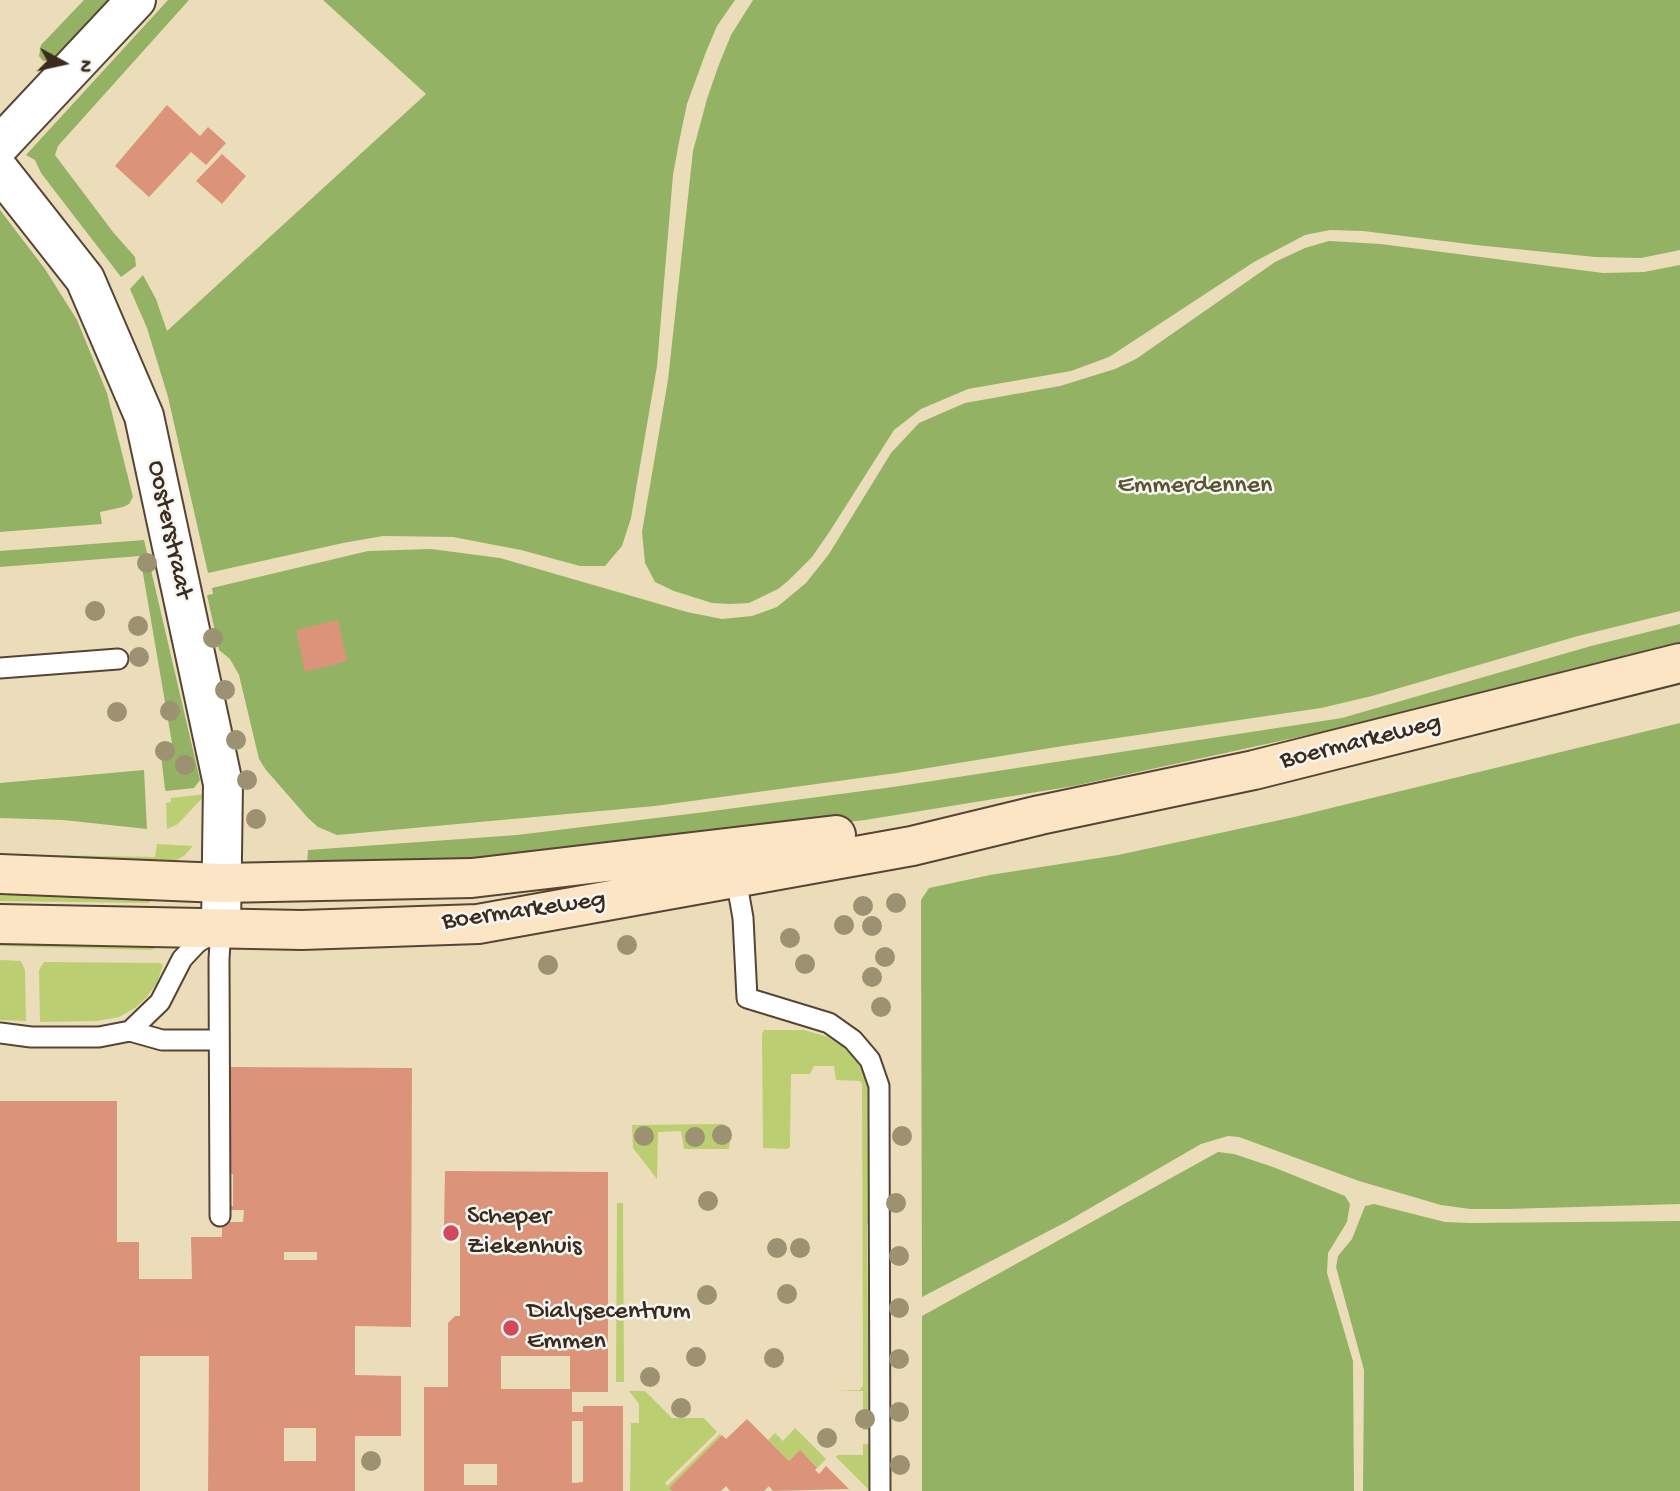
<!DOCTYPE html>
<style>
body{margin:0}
#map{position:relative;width:1680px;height:1491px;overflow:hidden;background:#ecddba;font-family:"Gochi Hand",sans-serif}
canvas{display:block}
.north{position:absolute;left:28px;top:28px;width:70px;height:70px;-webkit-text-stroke:5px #f6f6f2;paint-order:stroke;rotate:98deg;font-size:19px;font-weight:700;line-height:28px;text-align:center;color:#3b2a1e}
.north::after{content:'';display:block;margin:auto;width:24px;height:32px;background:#3b2a1e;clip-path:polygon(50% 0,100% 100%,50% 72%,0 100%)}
</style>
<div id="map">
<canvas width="1680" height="1491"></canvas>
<div class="north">N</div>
</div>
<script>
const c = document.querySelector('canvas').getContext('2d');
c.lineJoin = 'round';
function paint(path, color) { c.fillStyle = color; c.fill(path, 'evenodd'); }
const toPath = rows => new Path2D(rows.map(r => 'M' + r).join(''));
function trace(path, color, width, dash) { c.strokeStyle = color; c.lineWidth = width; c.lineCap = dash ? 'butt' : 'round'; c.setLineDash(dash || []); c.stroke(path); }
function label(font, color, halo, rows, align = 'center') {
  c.font = font + ' "Gochi Hand",sans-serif'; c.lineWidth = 5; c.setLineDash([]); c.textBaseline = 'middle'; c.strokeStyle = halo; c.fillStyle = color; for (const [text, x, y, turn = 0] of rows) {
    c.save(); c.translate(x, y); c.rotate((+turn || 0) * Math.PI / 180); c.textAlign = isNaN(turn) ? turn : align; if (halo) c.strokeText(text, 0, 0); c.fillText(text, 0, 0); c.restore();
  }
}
paint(toPath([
 [206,794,178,824,167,829,166,803,171,802,171,798],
 [157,844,193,846,184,856,165,866,120,870,48,855,155,857],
 [0,888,152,899,149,903,0,901],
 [0,939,155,946,156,948,151,950,0,946],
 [0,960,21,961,25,970,26,1021,0,1020],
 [44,962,160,963,163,965,157,983,146,998,135,1008,119,1017,97,1021,40,1022,39,970],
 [764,1030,804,1030,828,1037,845,1048,858,1063,870,1088,870,1224,867,1225,869,1430,863,1430,863,1391,836,1391,860,1390,863,1386,862,1084,860,1081,836,1080,834,1066,814,1066,810,1074,791,1074,790,1147,787,1149,763,1148,762,1034],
 [724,1124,730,1128,731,1134,729,1149,684,1149,681,1131,658,1132,657,1179,633,1148,632,1125],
 [617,1203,623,1203,624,1382,616,1382],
 [629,1391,645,1391,672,1418,704,1418,717,1432,665,1483,667,1486,720,1434,721,1436,669,1488,672,1491,630,1491,631,1423,639,1423,639,1404],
 [795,1428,826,1459,817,1468,800,1451,789,1461,768,1440,775,1433,783,1441],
 [863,1444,869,1444,870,1491,836,1457,838,1455,863,1455]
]), '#bbcf72');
paint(toPath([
 [84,0,119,0,61,61,43,61,39,56,41,45],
 [168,0,189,0,58,146,55,155,113,232,135,257,136,266,121,277,41,173,35,160,26,155],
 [323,0,735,0,717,26,706,52,687,104,679,142,673,175,657,366,631,518,622,546,605,566,580,566,521,550,453,537,383,536,343,543,208,573,168,397,147,328,130,289,143,275,156,299,167,331,426,94],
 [753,0,1680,0,1680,250,1641,258,1595,257,1476,245,1363,231,1330,230,1305,235,1254,262,1109,357,1071,371,968,389,921,409,894,430,830,531,812,557,788,581,778,589,749,603,730,604,712,603,674,591,655,582,645,563,642,532,668,380,693,151,707,99,718,67,731,35],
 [0,210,45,269,77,320,107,393,133,497,129,504,123,507,100,512,102,524,0,532],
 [1329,241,1381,244,1603,273,1644,272,1680,265,1680,611,1578,636,1372,696,1321,708,1063,746,897,773,655,806,337,835,318,827,308,818,266,770,259,759,239,675,230,659,219,650,207,595,213,594,212,588,368,551,431,549,500,558,687,612,722,619,752,616,777,607,806,583,829,554,891,453,919,423,965,403,1060,386,1115,369,1136,359,1275,262,1305,248],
 [144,540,200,780,194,788,166,791,165,789,160,747,172,743,140,556,0,567,0,551],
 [1680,624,1680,643,1381,719,1074,786,865,820,565,855,307,865,308,850,517,835,705,812,893,787,1342,718,1591,646],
 [1680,723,1680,1204,1507,1209,1470,1209,1441,1205,1359,1181,1239,1137,1228,1136,1201,1144,1066,1222,922,1297,921,913,921,900,929,888,990,875,1118,855,1294,817],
 [144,770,147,829,63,820,0,818,0,783],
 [1218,1152,1234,1154,1273,1167,1345,1196,1350,1204,1347,1222,1328,1253,1327,1273,1353,1361,1354,1491,922,1491,922,1316],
 [1374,1204,1445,1222,1471,1223,1680,1221,1680,1491,1363,1491,1364,1370,1336,1267,1338,1256,1352,1239,1365,1206]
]), '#94b264');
paint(toPath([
 [167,105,200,136,208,127,226,143,206,165,191,152,149,197,115,166],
 [222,154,246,176,222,204,196,181],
 [338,620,347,661,305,672,296,630],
 [227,1067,412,1068,411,1327,355,1326,355,1375,401,1376,401,1436,355,1436,355,1491,208,1491,209,1356,140,1356,140,1491,0,1491,0,1101,117,1101,117,1242,139,1242,139,1279,192,1279,191,1237,222,1237,222,1222,243,1222,244,1210,216,1210,216,1206,233,1206,233,1174,227,1174],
 [284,1252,317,1252,317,1260,284,1260],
 [284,1428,316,1428,316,1461,284,1461],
 [445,1171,608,1172,608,1392,572,1392,572,1412,583,1412,583,1406,623,1406,623,1491,424,1491,424,1387,448,1387,448,1323,455,1316,460,1316,460,1225,444,1225],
 [501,1356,570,1356,570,1389,501,1389],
 [572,1421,583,1421,583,1482,572,1483],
 [464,1464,497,1464,497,1485,464,1485],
 [747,1419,789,1461,800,1450,817,1468,815,1470,819,1474,826,1466,849,1489,773,1491,769,1486,764,1491,730,1491,726,1486,721,1491,672,1491,669,1488,722,1435,726,1439]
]), '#db9479');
const lane = toPath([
 [0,668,118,659],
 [735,873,743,918,747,998,829,1023,853,1040,870,1060,879,1086,880,1491],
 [130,1031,162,1040,219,1040],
 [0,1033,31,1037,99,1037,130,1031,160,1002,182,959,197,943,212,933],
 [220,1216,219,959,221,928]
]);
const street = toPath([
 [0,145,136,0],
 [0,171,85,279,144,416,223,784,221,928]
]);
const secondary = toPath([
 [0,874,222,883,472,878,836,835],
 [0,924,302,930,478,924,912,846,1040,815,1254,770,1680,663]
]);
trace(lane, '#564535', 23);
trace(street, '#564535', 42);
trace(secondary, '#564535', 42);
trace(lane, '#fff', 19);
trace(street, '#fff', 38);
trace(secondary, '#fce5c4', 38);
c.fillStyle = '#9c9170';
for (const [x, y] of [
 [147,563],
 [95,611],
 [138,626],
 [213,638],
 [139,657],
 [225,690],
 [170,711],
 [117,712],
 [236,740],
 [165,751],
 [185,765],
 [247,780],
 [256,819],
 [896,903],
 [863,906],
 [844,925],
 [872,926],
 [790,938],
 [627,945],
 [885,957],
 [805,964],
 [548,965],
 [872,977],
 [881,1007],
 [722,1135],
 [644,1136],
 [902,1136],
 [695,1137],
 [708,1201],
 [896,1203],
 [777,1248],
 [800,1248],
 [899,1256],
 [787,1294],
 [707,1295],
 [899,1308],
 [696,1357],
 [774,1358],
 [899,1359],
 [650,1377],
 [681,1408],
 [899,1412],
 [865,1419],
 [827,1438],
 [371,1461],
 [900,1465]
]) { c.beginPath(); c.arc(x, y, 10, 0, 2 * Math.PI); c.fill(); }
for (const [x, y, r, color] of [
 [451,1233,9,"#d1495b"],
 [511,1328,9,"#d1495b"]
]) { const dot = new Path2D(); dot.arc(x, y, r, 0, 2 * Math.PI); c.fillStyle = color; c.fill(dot); trace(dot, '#f6f6f2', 2.5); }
label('26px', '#5b5333', '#f6f6f2', [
 ["Emmerdennen",1195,487]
]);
label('26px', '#3b2a1e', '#f6f6f2', [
 ["Oosterstraat",168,530,78],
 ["Boermarkeweg",1361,743,-14],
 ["Boermarkeweg",524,912,-8]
]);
label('26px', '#3b2a1e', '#f6f6f2', [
 ["Scheper",467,1218],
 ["Ziekenhuis",467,1248],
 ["Dialysecentrum",527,1313],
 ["Emmen",527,1343]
], 'left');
</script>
